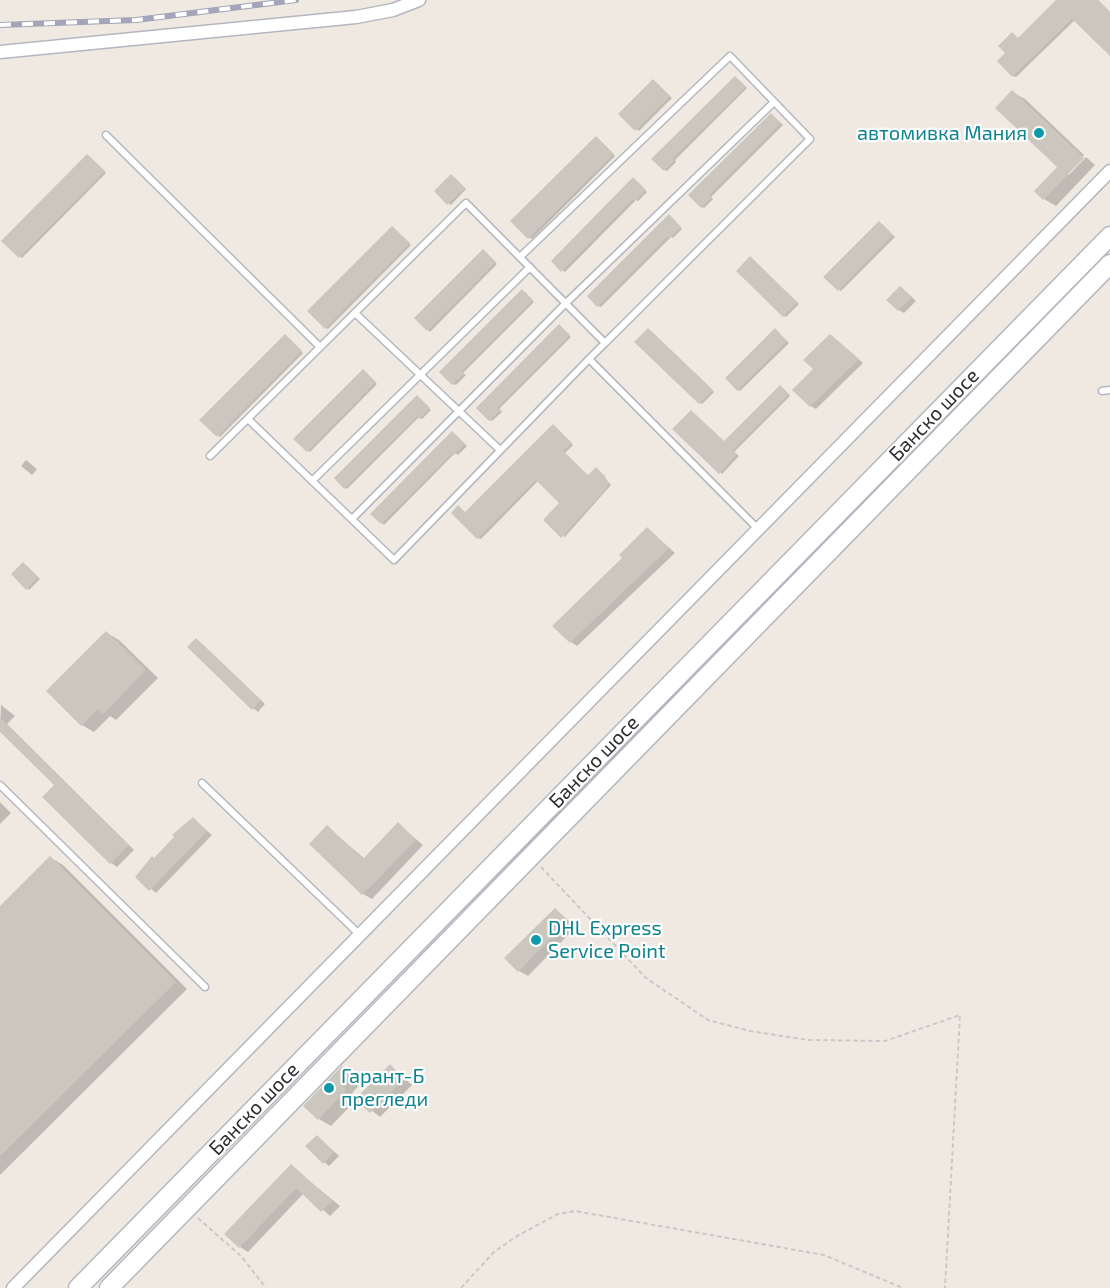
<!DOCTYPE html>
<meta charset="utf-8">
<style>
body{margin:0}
canvas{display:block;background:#efe9e1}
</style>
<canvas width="1110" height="1288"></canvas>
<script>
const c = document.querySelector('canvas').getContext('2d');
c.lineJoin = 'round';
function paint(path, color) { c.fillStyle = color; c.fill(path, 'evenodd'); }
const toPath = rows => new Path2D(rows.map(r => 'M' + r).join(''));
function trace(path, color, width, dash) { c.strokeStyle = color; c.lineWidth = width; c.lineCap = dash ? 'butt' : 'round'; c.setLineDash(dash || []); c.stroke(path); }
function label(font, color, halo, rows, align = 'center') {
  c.font = font + ' "Exo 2",sans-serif'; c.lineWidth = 4.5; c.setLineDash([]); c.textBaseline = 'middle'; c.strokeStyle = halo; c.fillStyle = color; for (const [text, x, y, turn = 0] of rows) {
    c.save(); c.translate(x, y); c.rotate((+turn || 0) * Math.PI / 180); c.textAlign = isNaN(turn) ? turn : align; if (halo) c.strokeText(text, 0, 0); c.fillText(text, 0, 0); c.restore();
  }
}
paint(toPath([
 [1058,0,1098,0,1110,12,1110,54,1075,20,1016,77,1013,76,1019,39],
 [738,79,747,88,675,160,676,162,667,171,665,170,654,159],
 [655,82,672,98,639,131,620,114],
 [1012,92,1025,99,1084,155,1067,173,1069,175,1086,157,1095,165,1056,206,1044,199,1059,166],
 [773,116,783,125,711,197,713,199,704,208,702,207,690,195],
 [598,139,615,156,532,239,529,238],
 [90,157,106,173,22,258,20,256],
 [454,177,466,189,451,205,448,203],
 [636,181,647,192,638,201,636,200,565,272,562,270],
 [671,218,682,229,673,238,671,237,601,307,598,306,589,296],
 [882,224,895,237,841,291,839,290],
 [394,229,411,245,328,329,326,328],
 [485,252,497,264,430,332,416,318],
 [753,260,799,304,786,317,784,316],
 [901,287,916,301,904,313,899,310],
 [525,292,534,302,463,373,466,375,456,385,453,384,441,372],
 [561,327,571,337,499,409,502,412,492,421,490,420,478,408],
 [651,331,714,392,702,404,700,403],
 [777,332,789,343,740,391,738,390],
 [287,337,303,353,220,437,218,435],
 [835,339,863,363,816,409,811,406,815,369],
 [365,372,377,384,310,452,307,450],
 [783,388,790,396,734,452,739,456,722,474,720,472,725,443],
 [419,398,431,410,422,419,419,417,347,489,345,487],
 [555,427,573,445,565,453,588,476,598,470,611,485,564,538,561,503,538,481,481,539,478,538,453,513,466,514],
 [455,434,467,446,458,455,455,453,384,525,382,523,372,514],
 [26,460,37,469,32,475,21,466],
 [648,529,675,553,577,646,571,642,624,558],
 [26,565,40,579,29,590,27,588],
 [107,633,119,640,158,678,116,720,110,716,94,732,82,725],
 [201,643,265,704,258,712,253,708],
 [1,705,15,716,7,724,134,850,117,867,111,863,56,785,0,730],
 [0,802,11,813,0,824],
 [193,819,212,835,156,893,137,877],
 [398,824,423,845,372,899,363,894,327,827,365,859],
 [51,858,63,865,187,989,0,1175,0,908],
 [555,909,576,927,528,976,519,971],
 [390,1066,412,1085,380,1117,357,1099,331,1126,319,1119,342,1068,362,1082,352,1093,358,1099],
 [317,1136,339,1156,329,1166,324,1162],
 [291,1166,340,1206,330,1216,304,1193,248,1252,240,1247]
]), '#0003');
paint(toPath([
 [1056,0,1098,0,1110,12,1110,56,1072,19,1012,77,997,61,1005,53,998,46,1012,32,1018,38],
 [735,76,746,87,673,158,675,160,664,171,651,159],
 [653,79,670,96,635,131,618,114],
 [1012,90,1084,158,1043,200,1034,191,1057,167,995,108],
 [771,113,781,123,709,195,712,197,701,208,688,195],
 [596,136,614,154,528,239,510,221],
 [87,154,105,171,19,258,1,241],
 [451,174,465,188,447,205,434,191],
 [633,177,646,190,635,201,633,199,561,272,551,261],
 [669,214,681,227,670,238,668,236,597,307,587,296],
 [879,221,893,235,838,291,823,277],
 [392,226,410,243,325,329,307,311],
 [483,249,496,262,427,331,414,318],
 [750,256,797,302,783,317,736,271],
 [900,286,912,297,898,311,886,300],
 [522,289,533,300,462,371,464,373,452,385,439,372],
 [559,324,570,335,498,407,501,410,489,421,476,408],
 [648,328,713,390,699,404,634,342],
 [775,328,787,341,737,391,725,378],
 [285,334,302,351,217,437,199,420],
 [830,334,859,359,810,407,792,390,813,369,803,360],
 [363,369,376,382,307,452,293,439],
 [780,385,789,394,733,450,737,454,719,474,672,429,691,410,724,441],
 [417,395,430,408,419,419,417,417,344,489,334,478],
 [553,424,572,443,563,451,588,475,596,467,606,477,604,479,609,483,605,490,561,538,543,520,559,503,536,480,477,539,451,513,458,505,465,512],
 [452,431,465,444,454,455,453,453,381,524,370,514],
 [647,527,669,548,570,643,552,626,622,558,619,555],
 [23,562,38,577,26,590,11,574],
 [106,631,146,670,103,714,98,709,81,726,46,691],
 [196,638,261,700,252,710,187,647],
 [0,718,129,845,110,864,42,797,54,785,0,732],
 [193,817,207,831,149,891,135,877,152,856,154,858,174,837,172,835],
 [398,822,416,840,362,895,309,844,327,825,363,859],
 [50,856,176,982,0,1156,0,906],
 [555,908,568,921,518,972,504,958],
 [390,1064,404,1079,370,1113,355,1099],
 [342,1066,351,1074,340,1085,346,1090,318,1120,303,1106],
 [317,1135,334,1152,323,1164,305,1146],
 [291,1164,332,1201,321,1212,296,1188,239,1248,224,1234]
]), '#cbc7bf');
const service = toPath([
 [106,135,320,347],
 [520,257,730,56,810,139,605,343],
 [355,313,500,450],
 [1102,391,1110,390],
 [248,419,394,560,589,359],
 [210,456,466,203,605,343,589,359,759,530],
 [312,481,530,267],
 [352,519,566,303,774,102],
 [202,783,360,935],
 [0,785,205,987]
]);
const minor = toPath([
 [0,52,356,17,393,10,419,0],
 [13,1288,1110,171]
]);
const secondary = toPath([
 [78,1288,1110,236],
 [109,1288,1110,264]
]);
trace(service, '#b4b7c1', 9);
trace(minor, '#b4b7c1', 15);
trace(secondary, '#b4b7c1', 21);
trace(toPath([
 [541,867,646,978,708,1020,750,1031,808,1040,885,1041,960,1015,945,1288],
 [198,1218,242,1257,266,1288],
 [461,1288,494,1252,517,1236,558,1214,575,1211,824,1255,903,1288]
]), '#c9c9c9', 2, [4.5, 3]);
trace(service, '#fff', 6);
trace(minor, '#fff', 12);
trace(secondary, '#fff', 18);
const rail = toPath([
 [0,25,136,20,296,0]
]);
trace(rail, '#a3a6b8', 6);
trace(rail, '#fff', 4, [11]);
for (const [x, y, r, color] of [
 [1039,133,6,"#0f9aa8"],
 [536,940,6,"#0f9aa8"],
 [329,1088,6,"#0f9aa8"]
]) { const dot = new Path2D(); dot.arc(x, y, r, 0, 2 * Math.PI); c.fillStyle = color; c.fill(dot); trace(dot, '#fff', 2); }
label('20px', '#0d838f', '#fff', [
 ["автомивка Мания",1027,133,"right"],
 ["DHL Express",548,928],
 ["Service Point",548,951],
 ["Гарант-Б",341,1076],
 ["прегледи",341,1099]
], 'left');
label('20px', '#2e2e2e', '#fff', [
 ["Банско шосе",934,415,-46],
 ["Банско шосе",594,762,-46],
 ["Банско шосе",254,1109,-46]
]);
</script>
